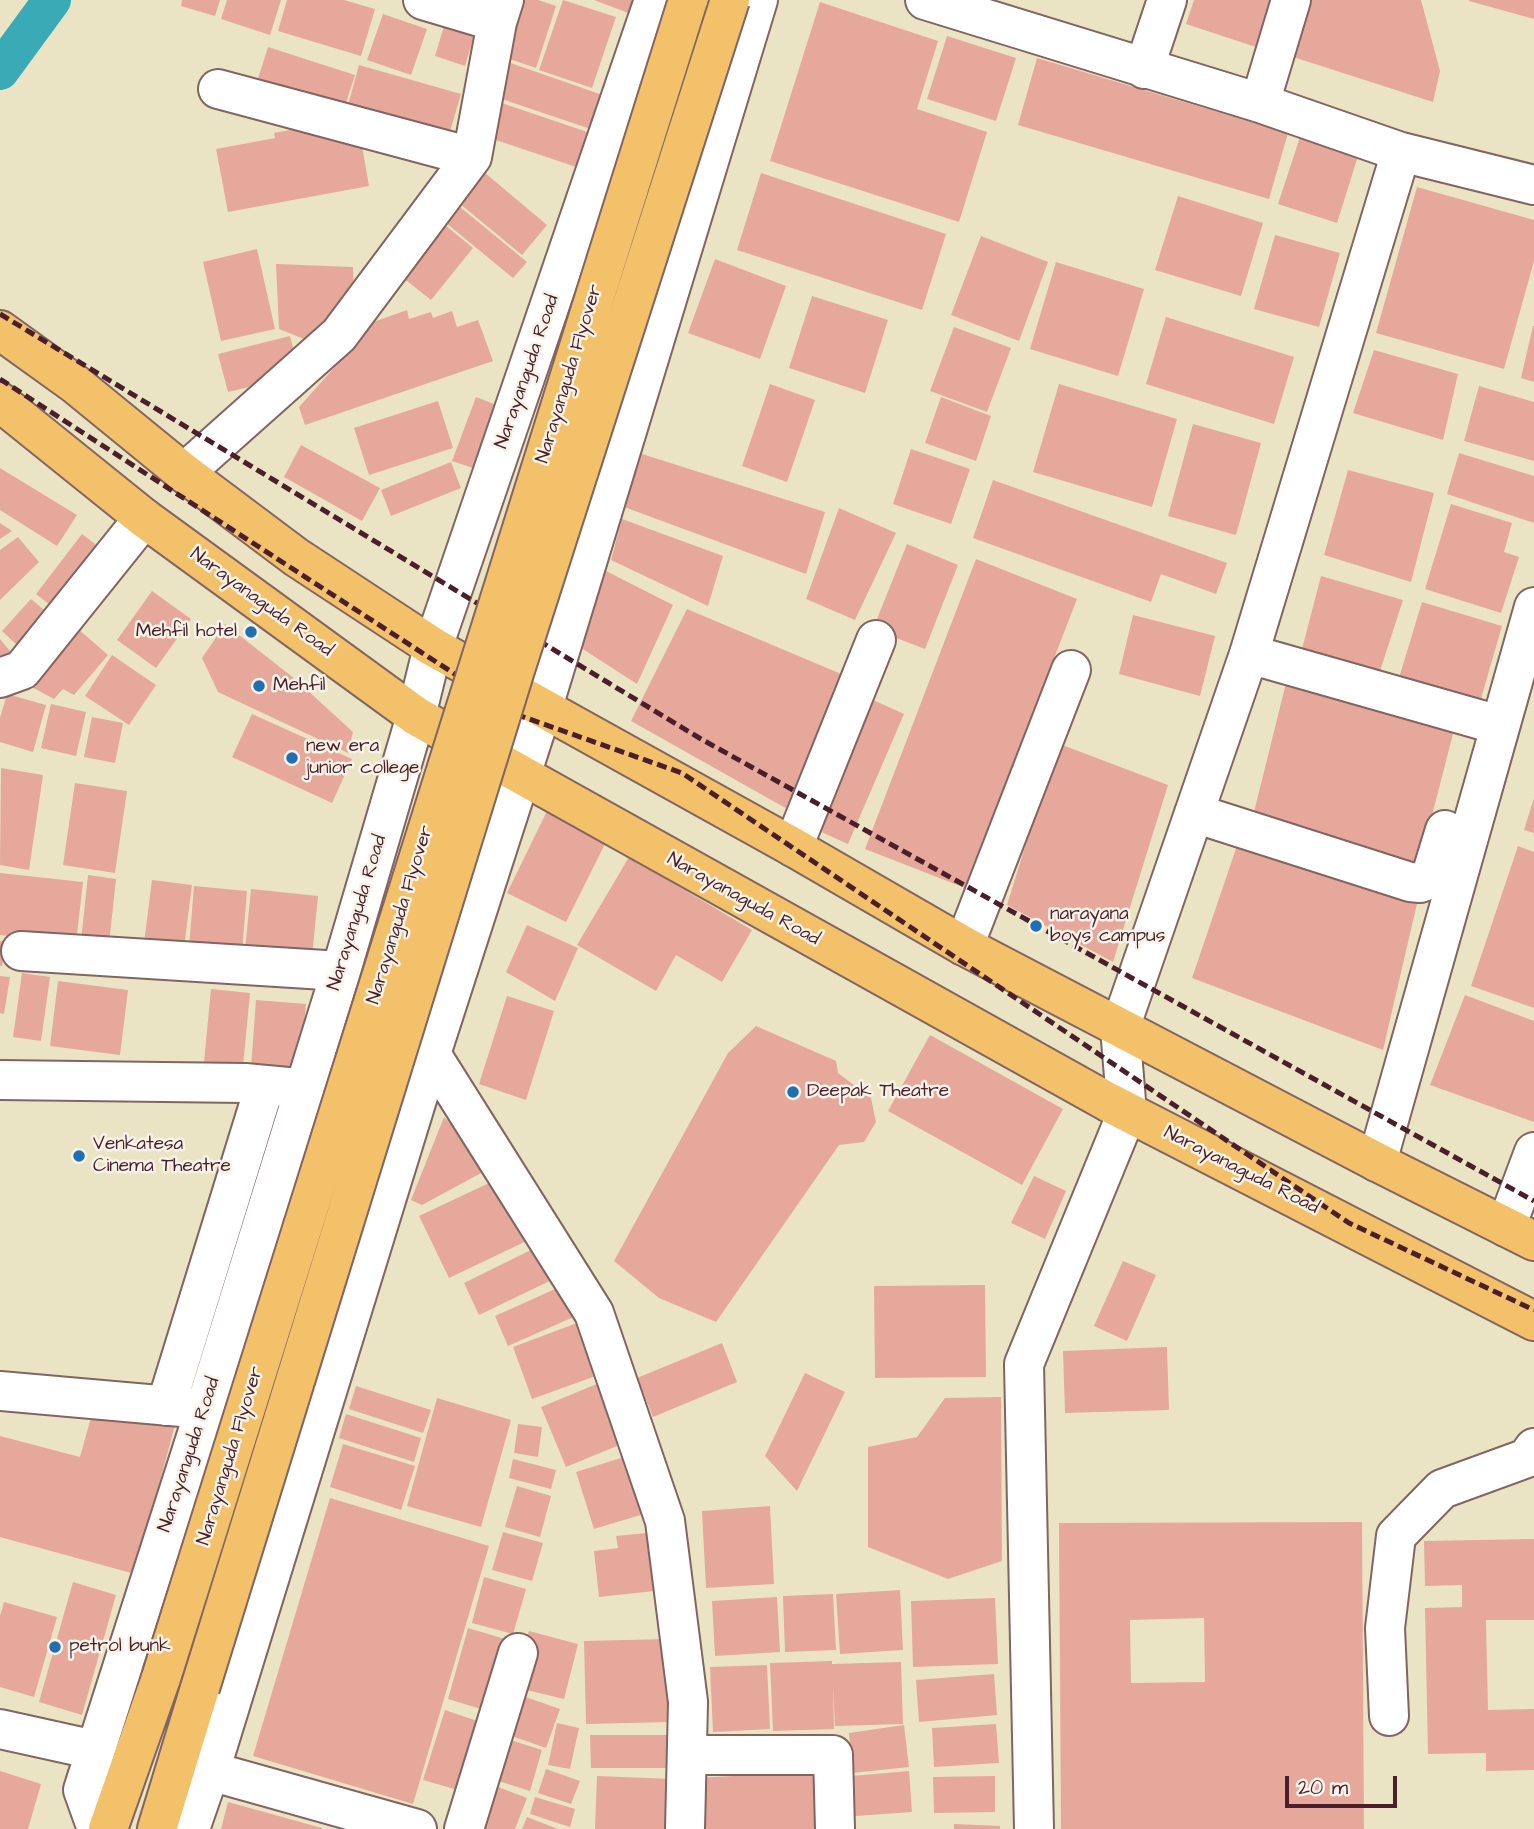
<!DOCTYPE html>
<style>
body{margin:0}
#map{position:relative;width:1534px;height:1829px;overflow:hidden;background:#ebe4c4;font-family:"Architects Daughter",sans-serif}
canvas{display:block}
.scale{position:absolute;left:1285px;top:1776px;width:112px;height:32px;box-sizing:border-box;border:4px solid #4a1f2b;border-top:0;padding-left:9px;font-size:21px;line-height:24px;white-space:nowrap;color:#4a1f2b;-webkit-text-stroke:5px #f7f3e8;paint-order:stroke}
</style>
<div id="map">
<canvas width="1534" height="1829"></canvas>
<div class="scale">20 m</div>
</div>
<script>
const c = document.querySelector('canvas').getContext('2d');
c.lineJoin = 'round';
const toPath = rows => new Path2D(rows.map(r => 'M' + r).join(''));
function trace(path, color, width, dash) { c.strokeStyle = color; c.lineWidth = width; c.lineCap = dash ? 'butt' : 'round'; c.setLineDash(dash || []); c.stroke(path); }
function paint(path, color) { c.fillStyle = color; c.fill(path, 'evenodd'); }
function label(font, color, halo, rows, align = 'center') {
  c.font = font + ' "Architects Daughter",sans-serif'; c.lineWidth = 5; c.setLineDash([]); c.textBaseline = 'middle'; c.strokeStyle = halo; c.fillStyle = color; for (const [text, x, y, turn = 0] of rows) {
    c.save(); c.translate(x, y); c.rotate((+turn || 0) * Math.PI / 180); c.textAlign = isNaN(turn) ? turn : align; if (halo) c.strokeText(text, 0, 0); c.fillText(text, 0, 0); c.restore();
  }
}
trace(toPath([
 [0,71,52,0]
]), '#3aabb6', 38);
paint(toPath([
 [182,0,220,0,215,16,181,6],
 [227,0,281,0,270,35,221,19],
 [287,0,344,0,375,9,361,56,278,31],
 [519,0,538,0,556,6,536,68,501,56],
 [563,0,616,17,592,88,539,70],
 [594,0,642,0,636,16],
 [1194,0,1278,0,1262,49,1186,24],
 [1301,0,1421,0,1440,71,1433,102,1284,54],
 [1469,0,1534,0,1534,19,1469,1],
 [820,2,938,41,917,109,987,132,959,222,770,161],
 [383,14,427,29,411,75,367,60],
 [447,16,477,26,465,66,435,56],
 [947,36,1016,58,996,121,927,99],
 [268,47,355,75,342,115,255,88],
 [1037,58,1288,133,1269,199,1018,125],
 [505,61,614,99,602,133,493,96],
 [359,65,461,94,446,145,345,116],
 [493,100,602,137,591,172,481,135],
 [327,123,360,134,369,186,228,212,216,149,275,138,274,133],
 [1300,137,1358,156,1337,223,1278,204],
 [484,172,547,225,522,255,459,203],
 [761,173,946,234,922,310,737,250],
 [1417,187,1534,220,1534,261,1504,369,1376,333],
 [1178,196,1263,223,1241,296,1155,270],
 [460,207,527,262,513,278,446,223],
 [445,225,473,248,431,300,402,277],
 [1275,235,1340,253,1319,327,1254,309],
 [981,236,1048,262,1019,341,951,315],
 [257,249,275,329,221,341,203,262],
 [715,259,786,286,760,359,688,333],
 [1056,262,1144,289,1118,376,1030,349],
 [276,264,353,267,354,307,324,347,279,329],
 [812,296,888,320,865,393,789,368],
 [407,310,409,319,431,312,433,318,452,311,457,327,478,320,493,361,305,425,299,407,367,331,365,325],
 [1166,317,1294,357,1274,424,1146,384],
 [1533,326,1534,326,1534,382,1521,378],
 [954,327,1011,348,987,412,930,391],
 [290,336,300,375,228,392,218,354],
 [1374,350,1458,374,1443,440,1353,413],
 [770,384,815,400,787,482,742,466],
 [1059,384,1177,419,1152,507,1033,472],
 [1479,386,1534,402,1534,461,1464,441],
 [476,397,499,406,476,469,452,461],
 [941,397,991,416,976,461,925,443],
 [438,401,453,448,369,475,354,428],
 [1193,424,1261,443,1236,535,1168,516],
 [301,445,380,488,362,521,284,477],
 [911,449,970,469,951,524,893,504],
 [1459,453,1534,476,1534,523,1447,494],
 [642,454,825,512,806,574,624,507],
 [451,462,461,488,391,516,381,490],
 [0,468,77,515,57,546,0,510],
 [1348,470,1434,493,1411,582,1324,555],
 [993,480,1227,563,1216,594,1161,574,1151,602,973,538],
 [1451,504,1512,523,1504,552,1519,557,1501,613,1425,589],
 [839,508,896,533,855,620,806,599],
 [622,519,723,556,708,606,611,560],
 [0,523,12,531,0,539],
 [82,534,116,560,69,620,36,594],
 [18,537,39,562,0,600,0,550],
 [907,544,958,565,925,649,873,629],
 [976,559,1077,599,965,888,865,849],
 [606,571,673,605,637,684,575,644],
 [1321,576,1403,600,1379,674,1302,649],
 [152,591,191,619,156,668,117,640],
 [31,599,62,625,32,659,2,631],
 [1422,602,1502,626,1480,702,1399,678],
 [687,609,853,679,789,810,631,721],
 [1133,615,1215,636,1200,696,1119,674],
 [225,624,295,679,353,732,348,753,218,692,202,658],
 [77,628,108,655,74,695,63,689,54,699,24,683],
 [0,639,24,668,0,687],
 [112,655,156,685,129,725,85,696],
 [1288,675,1455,726,1418,870,1252,820],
 [7,694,46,705,33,752,0,742,0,718],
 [862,695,904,714,848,844,806,825],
 [51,704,86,712,76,756,41,748],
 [252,714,352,759,332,803,232,757],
 [92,717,123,723,115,763,84,757],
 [1057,743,1168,785,1113,962,1007,905],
 [1,768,43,775,29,870,0,865],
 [75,783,127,791,115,873,63,865],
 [1534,798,1534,833,1524,830],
 [547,811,607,840,566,922,507,893],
 [1241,834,1419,895,1383,1050,1192,978],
 [1518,846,1534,852,1534,1008,1471,986],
 [629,857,752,930,722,982,676,955,656,991,577,945],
 [0,873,83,882,76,943,0,935],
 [88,875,116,879,109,944,81,941],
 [152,880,192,885,184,948,144,943],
 [194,886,247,891,242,952,189,947],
 [251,889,318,896,312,957,245,950],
 [527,925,578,948,555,1001,506,972],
 [0,941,6,942,2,966,0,966],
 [22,973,50,977,41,1041,13,1037],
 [0,976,10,977,4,1014,0,1013],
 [58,981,128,990,120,1055,50,1046],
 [211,989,250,993,243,1066,204,1062],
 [1465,995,1534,1021,1534,1122,1430,1085],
 [507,996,554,1011,526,1100,479,1084],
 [256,1000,306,1004,300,1070,251,1067],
 [756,1026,836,1061,838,1073,871,1098,876,1122,864,1142,839,1145,716,1322,659,1298,614,1261,728,1053],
 [930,1035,1063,1109,1022,1185,888,1111],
 [444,1117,494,1166,422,1205,411,1200],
 [506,1175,535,1237,449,1278,419,1216],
 [1034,1176,1066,1191,1045,1239,1011,1223],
 [545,1243,560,1276,479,1315,464,1283],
 [1123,1261,1156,1275,1127,1341,1094,1326],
 [564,1285,578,1315,508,1346,495,1316],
 [985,1285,986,1377,875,1378,874,1286],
 [585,1320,604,1373,532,1399,513,1347],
 [722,1343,737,1382,653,1417,637,1378],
 [1167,1347,1169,1410,1065,1413,1063,1351],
 [805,1373,845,1392,797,1491,765,1456],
 [604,1381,629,1441,566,1467,541,1407],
 [356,1386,431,1410,423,1433,349,1409],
 [1001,1397,1002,1561,948,1579,868,1547,868,1447,917,1437,945,1398],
 [437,1398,511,1420,481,1527,407,1506],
 [95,1403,175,1425,135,1574,0,1537,0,1436,80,1457],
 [346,1414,421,1438,414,1462,339,1438],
 [518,1424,542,1427,538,1457,514,1453],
 [343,1444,415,1466,401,1510,330,1487],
 [637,1453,654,1511,594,1529,576,1472],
 [513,1459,556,1470,551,1489,509,1478],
 [517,1486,551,1496,540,1537,505,1527],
 [330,1498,489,1546,413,1804,253,1756],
 [770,1506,774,1584,706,1588,702,1511],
 [1362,1522,1364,1829,1061,1829,1059,1523],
 [1204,1618,1205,1682,1131,1683,1130,1620],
 [503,1532,543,1543,532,1581,492,1570],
 [657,1532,664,1590,599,1597,594,1551,618,1548,616,1536],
 [1534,1539,1534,1620,1486,1620,1488,1710,1534,1709,1534,1770,1486,1771,1486,1753,1428,1754,1425,1608,1462,1607,1462,1585,1425,1586,1424,1541],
 [484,1577,526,1589,513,1634,472,1623],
 [73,1582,116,1595,82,1715,39,1702],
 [900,1590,903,1650,840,1654,836,1594],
 [833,1594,836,1650,785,1652,783,1596],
 [777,1597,780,1652,715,1656,712,1601],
 [995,1598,998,1664,913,1667,911,1601],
 [4,1602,57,1617,34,1697,0,1687,0,1616],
 [468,1628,515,1642,494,1713,448,1699],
 [529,1631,578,1644,564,1699,514,1687],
 [668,1639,670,1722,586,1724,584,1641],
 [832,1661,832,1664,901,1662,903,1724,835,1726,833,1686,834,1729,773,1731,770,1663],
 [767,1665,770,1729,713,1732,710,1667],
 [994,1674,997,1715,919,1722,916,1680],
 [517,1694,560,1709,546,1748,503,1733],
 [445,1710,489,1725,468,1793,423,1780],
 [557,1723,579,1728,570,1769,548,1765],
 [996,1724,999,1763,934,1767,932,1728],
 [904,1725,909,1767,852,1773,849,1733],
 [590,1735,668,1735,668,1768,591,1768],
 [498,1736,542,1750,530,1791,486,1777],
 [546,1769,580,1781,571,1804,538,1793],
 [0,1771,41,1784,28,1829,0,1829],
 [825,1771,829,1829,700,1829,697,1778],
 [909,1771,912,1812,842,1817,839,1777],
 [597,1776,673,1779,671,1829,595,1829],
 [995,1776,995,1812,934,1813,933,1777],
 [485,1782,527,1798,515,1829,485,1829,469,1823],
 [535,1797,575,1809,570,1827,530,1814],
 [228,1802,322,1828,322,1829,221,1829],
 [527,1817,558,1829,522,1829],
 [954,1824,1000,1826,1000,1829,954,1829]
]), '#e6a89b');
const minor = toPath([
 [423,0,497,22],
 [925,0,1260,103,1401,152,1534,185],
 [1144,69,1167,0],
 [218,89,472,157],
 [1260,103,1291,0],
 [184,473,339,335,472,157,497,22,504,0],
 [1249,654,1499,725],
 [0,678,22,670,144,518],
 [1194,813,1410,882,1420,883,1430,879,1445,830],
 [793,847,876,640],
 [964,946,1071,670],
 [21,951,341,971],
 [431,1054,594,1313,665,1521,688,1702,685,1829],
 [0,1080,245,1083,288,1087],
 [1377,1162,1534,607],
 [1506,1227,1534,1152],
 [0,1391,193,1408],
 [166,1406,265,1085],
 [1389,1716,1385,1628,1396,1536,1442,1489,1527,1458,1534,1448],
 [0,1729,95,1750],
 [687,1755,833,1755,835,1829],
 [210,1771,417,1829],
 [97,1829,83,1790,205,1409,341,971,416,716,433,647,654,0],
 [190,1829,210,1771,431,1054,543,707,758,0],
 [464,1829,518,1653],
 [1034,1829,1024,1364,1127,1113,1120,1028,1249,654,1401,152]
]);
const major = toPath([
 [0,330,75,384,184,473,296,557,433,647,793,847,964,946,1377,1162,1534,1241],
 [0,402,144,518,416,716,1108,1102,1534,1321],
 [108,1829,161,1678],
 [157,1829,200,1688]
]);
trace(minor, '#826461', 42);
trace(major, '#826461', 42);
trace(minor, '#fff', 38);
trace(major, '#f4c16b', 38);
trace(toPath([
 [0,314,701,739,1534,1201],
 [0,379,518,715,682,773,1349,1223,1534,1310]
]), '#4a1f2b', 5, [10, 5]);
const majorBridge = toPath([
 [161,1678,688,0],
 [200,1688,515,670,730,0]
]);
trace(majorBridge, '#826461', 42, []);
trace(majorBridge, '#f4c16b', 38);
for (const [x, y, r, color] of [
 [251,632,7,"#1f6fb2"],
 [259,686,7,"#1f6fb2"],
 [292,758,7,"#1f6fb2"],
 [1036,926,7,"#1f6fb2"],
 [793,1092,7,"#1f6fb2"],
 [79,1156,7,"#1f6fb2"],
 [55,1647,7,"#1f6fb2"]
]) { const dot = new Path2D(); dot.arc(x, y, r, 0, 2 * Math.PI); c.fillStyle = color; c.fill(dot); trace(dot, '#f7f3e8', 2.5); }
label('19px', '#4a1f2b', '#f7f3e8', [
 ["Narayanguda Road",528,372,-71],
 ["Narayanguda Flyover",570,374,-73],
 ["Narayanaguda Road",261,603,36],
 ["Narayanaguda Road",743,900,29],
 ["Narayanguda Road",358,913,-73],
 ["Narayanguda Flyover",401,915,-73],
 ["Narayanaguda Road",1241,1171,27],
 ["Narayanguda Road",190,1455,-72],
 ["Narayanguda Flyover",231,1456,-73]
]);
label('19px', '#4a1f2b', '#f7f3e8', [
 ["Mehfil hotel",237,632,"right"],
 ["Mehfil",273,686],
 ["new era",306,747],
 ["junior college",306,769],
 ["narayana",1050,915],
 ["boys campus",1050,937],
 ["Deepak Theatre",807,1092],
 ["Venkatesa",93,1145],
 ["Cinema Theatre",93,1167],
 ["petrol bunk",69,1647]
], 'left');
</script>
